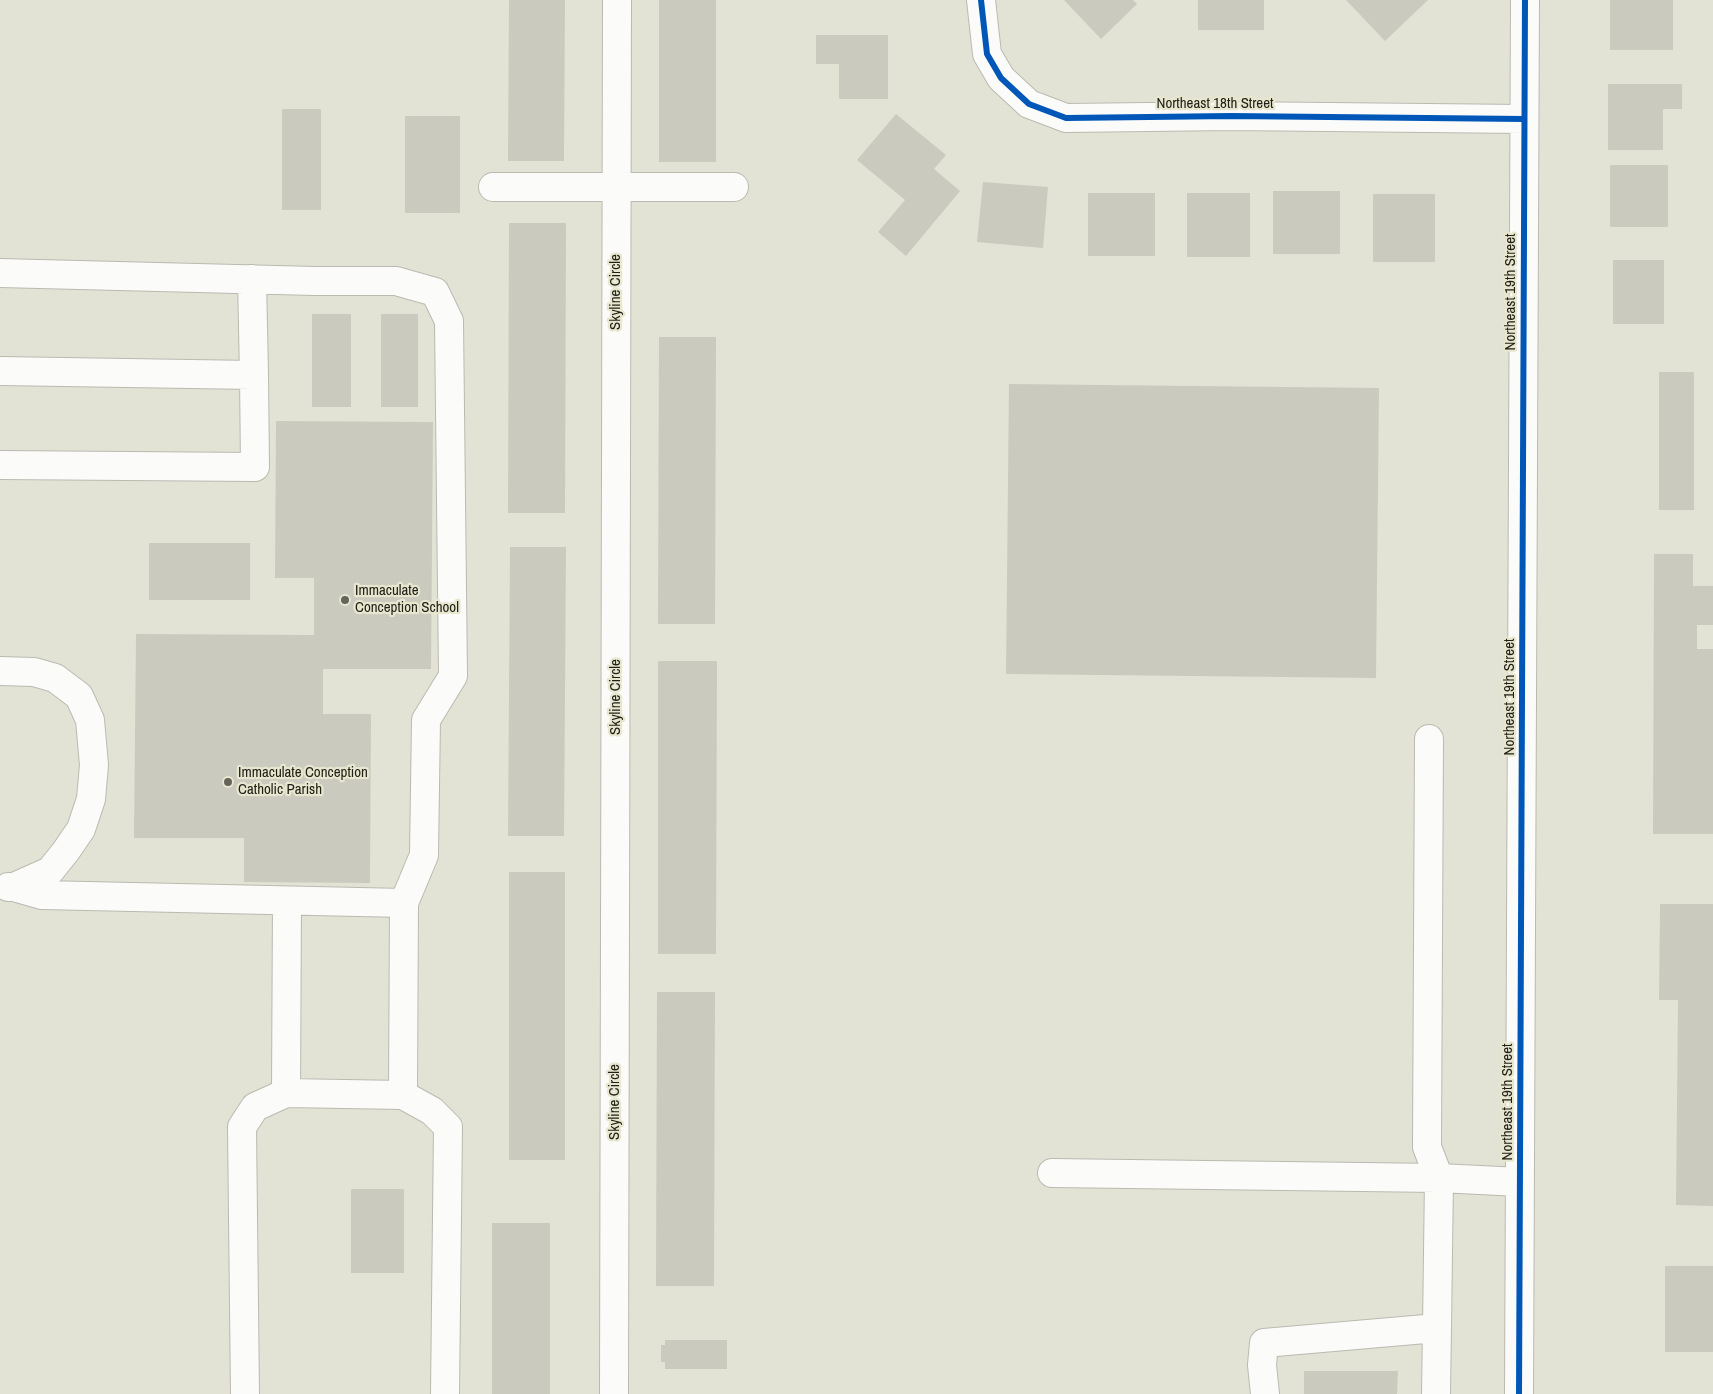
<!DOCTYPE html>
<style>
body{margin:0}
canvas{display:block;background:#e2e2d5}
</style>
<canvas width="1713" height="1394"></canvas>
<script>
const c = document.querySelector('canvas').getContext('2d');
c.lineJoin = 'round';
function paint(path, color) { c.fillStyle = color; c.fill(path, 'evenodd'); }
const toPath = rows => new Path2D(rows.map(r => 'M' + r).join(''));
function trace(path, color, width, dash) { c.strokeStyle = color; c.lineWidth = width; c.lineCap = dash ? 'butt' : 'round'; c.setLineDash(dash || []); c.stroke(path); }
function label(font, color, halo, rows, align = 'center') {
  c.font = font + ' "Archivo Narrow",sans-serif'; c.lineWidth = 4.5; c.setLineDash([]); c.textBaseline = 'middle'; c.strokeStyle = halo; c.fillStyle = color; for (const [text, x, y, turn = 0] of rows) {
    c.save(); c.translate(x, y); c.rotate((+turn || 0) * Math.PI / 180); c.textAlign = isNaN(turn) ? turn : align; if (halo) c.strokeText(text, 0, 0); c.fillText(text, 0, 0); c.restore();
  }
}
paint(toPath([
 [509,0,565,0,564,161,508,161],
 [659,0,716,0,716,162,659,162],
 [1064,0,1133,0,1137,4,1101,39],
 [1198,0,1264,0,1264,30,1198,30],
 [1346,0,1428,0,1385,41],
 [1610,0,1673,0,1673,50,1610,50],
 [816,35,888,35,888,99,839,99,839,64,816,64],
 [1608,84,1682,84,1682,109,1663,109,1663,150,1608,150],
 [282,109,321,109,321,210,282,210],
 [896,114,946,155,934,169,960,191,906,256,878,232,905,200,857,160],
 [405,116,460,116,460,213,405,213],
 [1610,165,1668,165,1668,227,1610,227],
 [983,182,1048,187,1043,248,977,242],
 [1273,191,1340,191,1340,254,1273,254],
 [1088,193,1155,193,1155,256,1088,256],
 [1187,193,1250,193,1250,257,1187,257],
 [1373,194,1435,194,1435,262,1373,262],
 [509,223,566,223,565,513,508,513],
 [1613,260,1664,260,1664,324,1613,324],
 [312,314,351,314,351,407,312,407],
 [381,314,418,314,418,407,381,407],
 [659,337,716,337,715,624,658,624],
 [1659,372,1694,372,1694,510,1659,510],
 [1009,384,1379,388,1376,678,1006,674],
 [276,421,433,422,431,669,323,669,323,714,371,714,370,883,244,882,244,838,134,838,136,634,314,635,314,578,275,578],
 [149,543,250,543,250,600,149,600],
 [510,547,566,547,564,836,508,836],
 [1654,554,1693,554,1693,586,1713,586,1713,625,1697,625,1697,649,1713,649,1713,834,1653,834],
 [658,661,717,661,716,954,658,954],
 [509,872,565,872,565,1160,509,1160],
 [1660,904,1713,904,1713,1206,1676,1205,1678,1000,1659,1000],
 [657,992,715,992,714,1286,656,1286],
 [351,1189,404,1189,404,1273,351,1273],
 [492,1223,550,1223,550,1394,492,1394],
 [1665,1266,1713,1266,1713,1352,1665,1352],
 [665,1340,727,1340,727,1369,665,1369,665,1362,661,1362,661,1345,665,1345],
 [1304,1371,1398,1371,1397,1394,1304,1394]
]), '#cacabf');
const minor = toPath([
 [981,0,987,54,1001,78,1029,104,1066,118,1231,116,1524,119],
 [493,187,734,187],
 [0,273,315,281,396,281,435,292,449,321,453,676,426,720,424,855,404,903],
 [252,279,254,375],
 [0,371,254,375,255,467,0,465],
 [0,671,34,672,55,678,79,696,90,720,94,765,91,799,81,829,66,851,50,871,14,887,8,887],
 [14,887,42,895,404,903,403,1095],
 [286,1093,287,901],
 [1052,1173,1439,1178,1520,1182],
 [245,1394,242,1127,255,1107,286,1093,403,1095,432,1111,448,1127,445,1394],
 [614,1394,617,0],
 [1265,1394,1262,1365,1264,1343,1437,1328,1439,1178,1427,1147,1429,739],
 [1436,1394,1437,1328],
 [1519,1394,1525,0]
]);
trace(minor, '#babab1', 30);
trace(minor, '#fbfbf9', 28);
trace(toPath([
 [981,0,987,54,1001,78,1029,104,1066,118,1231,116,1524,119],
 [1519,1394,1525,0]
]), '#0057b8', 6);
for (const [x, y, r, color] of [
 [345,600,5,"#64645a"],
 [228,782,5,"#64645a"]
]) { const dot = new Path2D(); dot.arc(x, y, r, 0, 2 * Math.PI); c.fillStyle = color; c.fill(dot); trace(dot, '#e7e7d0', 2); }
label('15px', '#202017', '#e7e7d0', [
 ["Northeast 18th Street",1215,104],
 ["Skyline Circle",616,292,-90],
 ["Northeast 19th Street",1511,292,-90],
 ["Skyline Circle",616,697,-90],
 ["Northeast 19th Street",1510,697,-90],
 ["Skyline Circle",615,1102,-90],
 ["Northeast 19th Street",1508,1102,-90]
]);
label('15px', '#202017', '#e7e7d0', [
 ["Immaculate",355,591],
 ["Conception School",355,608],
 ["Immaculate Conception",238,773],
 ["Catholic Parish",238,790]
], 'left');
</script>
